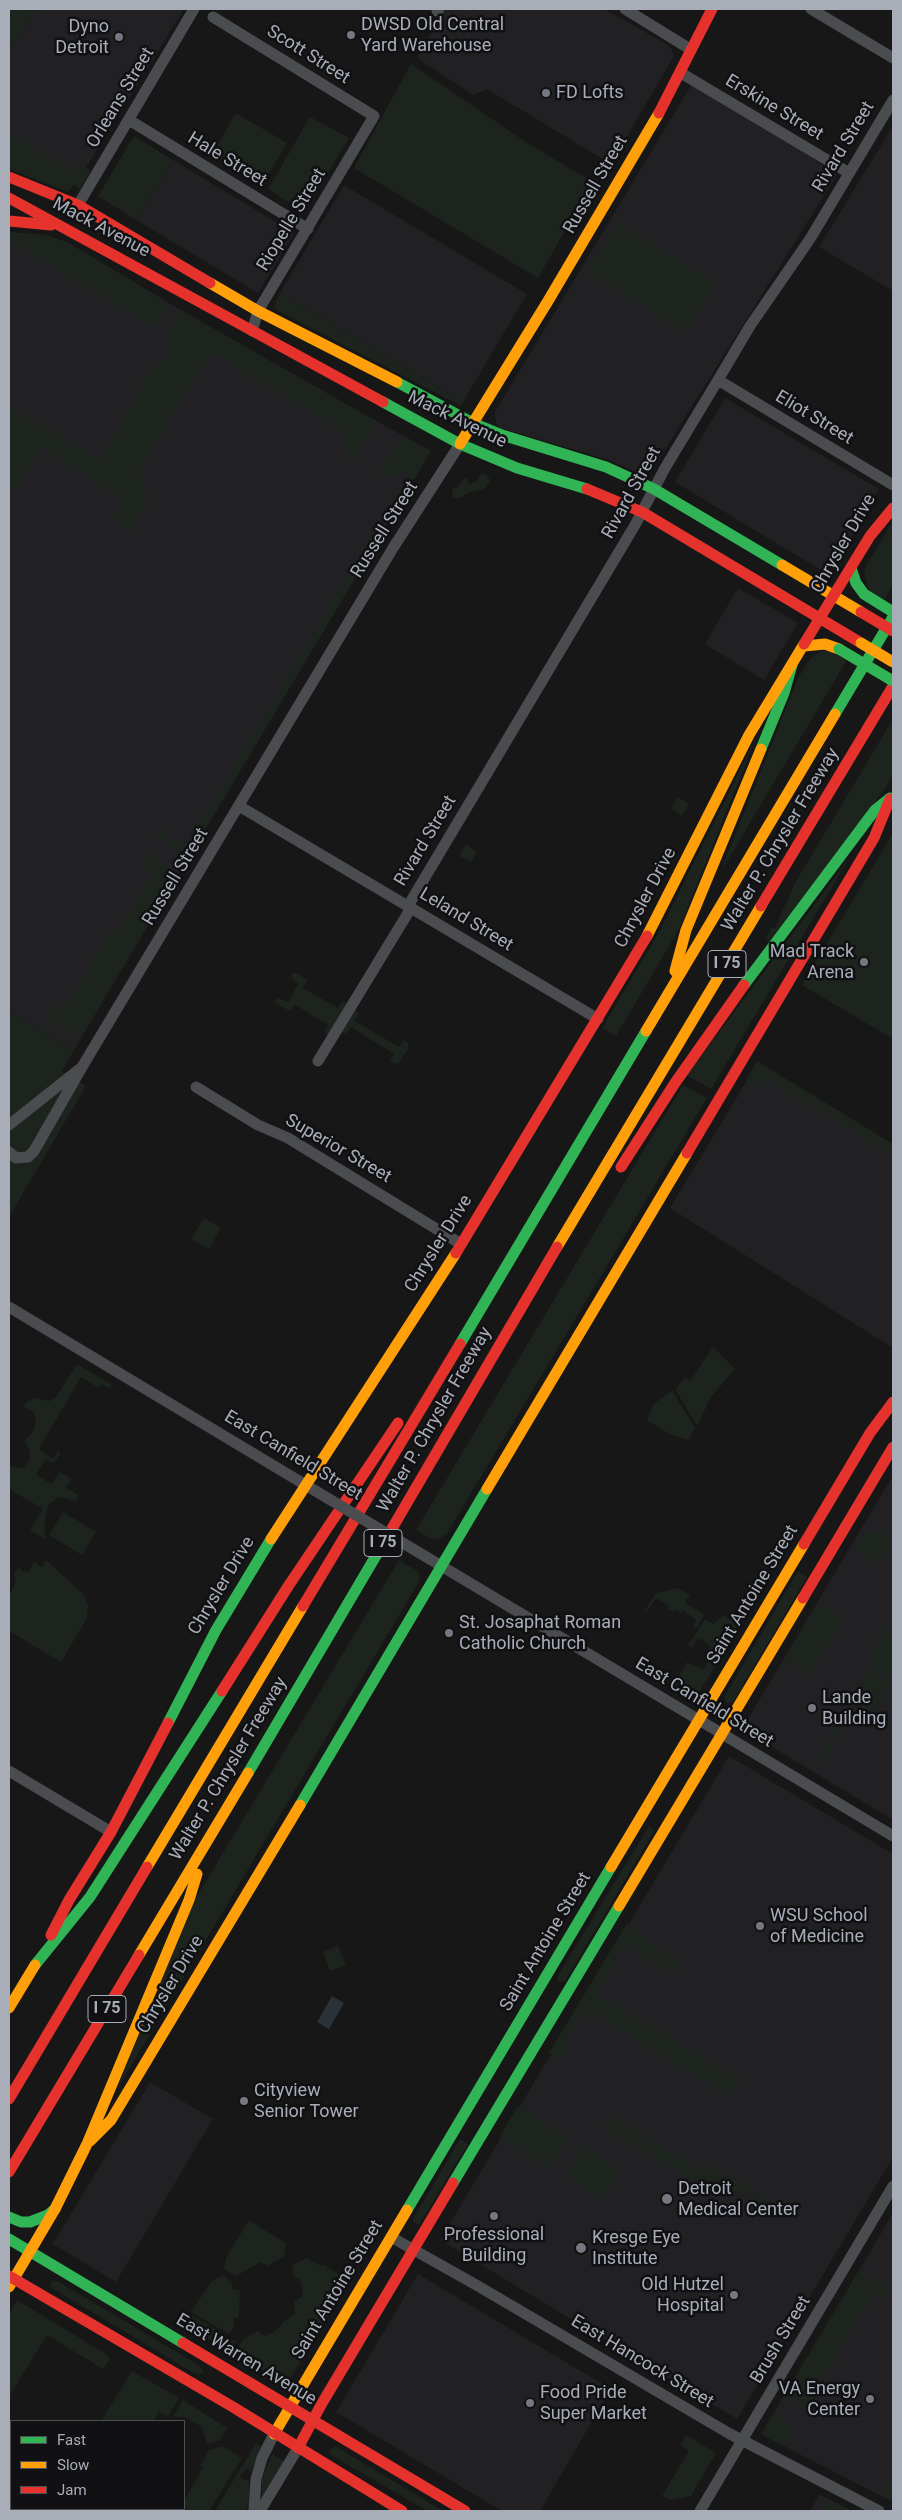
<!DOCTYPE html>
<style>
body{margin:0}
#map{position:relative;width:902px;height:2520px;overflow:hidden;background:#171717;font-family:Roboto,sans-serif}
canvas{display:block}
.frame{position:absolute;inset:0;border:10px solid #a8adb8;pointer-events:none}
.legend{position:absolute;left:10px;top:2420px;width:175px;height:90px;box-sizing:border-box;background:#111113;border:1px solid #4d4f55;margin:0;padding:6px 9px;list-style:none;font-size:15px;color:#a8adb8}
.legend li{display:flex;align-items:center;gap:10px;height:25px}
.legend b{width:25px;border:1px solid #4d4f55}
</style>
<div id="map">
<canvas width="902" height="2520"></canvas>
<div class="frame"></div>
<ul class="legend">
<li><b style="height:6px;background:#30b455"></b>Fast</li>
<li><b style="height:6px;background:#ff9f0a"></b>Slow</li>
<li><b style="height:6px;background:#e5322d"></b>Jam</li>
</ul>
</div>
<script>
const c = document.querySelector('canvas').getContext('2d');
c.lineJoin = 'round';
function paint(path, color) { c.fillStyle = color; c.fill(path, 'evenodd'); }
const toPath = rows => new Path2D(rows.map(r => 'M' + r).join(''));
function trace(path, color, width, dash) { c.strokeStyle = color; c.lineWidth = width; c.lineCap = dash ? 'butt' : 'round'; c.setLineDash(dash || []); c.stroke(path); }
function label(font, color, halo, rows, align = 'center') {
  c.font = font + ' Roboto,sans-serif'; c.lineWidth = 5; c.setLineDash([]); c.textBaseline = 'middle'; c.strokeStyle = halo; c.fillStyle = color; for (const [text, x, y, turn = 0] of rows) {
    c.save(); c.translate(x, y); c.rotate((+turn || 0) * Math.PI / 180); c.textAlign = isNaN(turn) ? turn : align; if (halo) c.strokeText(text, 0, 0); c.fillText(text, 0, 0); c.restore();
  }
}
paint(toPath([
 [36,9,184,9,76,184,9,143,9,53],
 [445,9,604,9,670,46,674,56,611,164,487,89,473,95,417,58],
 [692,84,773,132,837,175,652,470,647,473,639,473,606,459,500,428,496,423,495,412],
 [893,126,893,291,819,247],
 [173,160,294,233,258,293,136,220],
 [344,185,527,294,463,402,280,293],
 [9,232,45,235,67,242,236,343,431,451,74,1050,9,1012],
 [725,398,879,489,829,575,675,482],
 [738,588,798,623,764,680,705,644],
 [757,1064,893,1146,893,1348,670,1208],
 [893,1475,893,1820,742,1729],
 [729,1756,893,1854,893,2157,737,2419,440,2240],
 [150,2082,213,2119,116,2282,53,2244],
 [893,2213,893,2502,762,2435],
 [418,2274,611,2389,540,2511,502,2511,336,2412],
 [819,2495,829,2499,852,2511,810,2511]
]), '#212123');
paint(toPath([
 [9,9,36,9,9,53],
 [411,64,526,142,593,182,538,278,354,168],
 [236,113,287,143,263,184,212,154],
 [310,117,349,138,304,212,268,189],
 [9,133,76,173,82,163,90,172,80,189,73,185,68,192,9,169],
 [134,136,173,160,136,220,98,196],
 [617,223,717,283,687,332,587,271],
 [9,232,45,235,67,242,169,303,155,328,11,241,9,244],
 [280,293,463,402,461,406,278,311,274,307],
 [181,310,376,421,351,465,342,430,211,352,140,469,148,501,130,530,112,518,124,498,42,448,16,490,9,485,9,406,99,459,142,389,135,384,167,356,168,330],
 [402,435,431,451,189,856,183,854,157,838,157,835,160,830,183,845,191,838,410,471,375,479],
 [482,473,488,476,490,481,486,488,467,493,461,498,453,498,452,489,457,488,463,479,468,479,468,484,476,482],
 [893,521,893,584,884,600,869,590,864,572,867,564],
 [829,650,847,660,720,873,798,678,810,659,819,652],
 [893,719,893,773,886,787,770,940,766,939,771,928,775,928,795,883],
 [757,736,679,929,616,1036,602,1028,661,929],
 [678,797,689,804,682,816,671,808],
 [893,833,893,1039,802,985],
 [466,844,477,852,471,862,459,856],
 [147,854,178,875,80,1038,48,1017,56,1004,65,1008,110,931,117,934,154,872,142,864],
 [850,857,711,1089,687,1075],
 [292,973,296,973,307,980,303,988,338,1008,343,1001,347,1003,328,1035,324,1032,328,1025,295,1005,290,1011,275,1003,277,998,288,1002,298,984,292,979],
 [355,1011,359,1013,355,1021,399,1047,404,1040,408,1043,409,1048,398,1064,390,1062,394,1054,351,1027,346,1034,342,1032],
 [9,1012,74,1050,62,1071,86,1086,9,1217],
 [757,1061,893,1144,893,1155,767,1080,761,1089,746,1080],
 [683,1085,707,1098,448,1532,441,1538,434,1540,416,1530],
 [204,1218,221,1228,209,1249,191,1239],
 [713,1347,735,1369,711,1397,697,1426,675,1389,685,1378,691,1380],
 [77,1364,112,1385,110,1389,102,1384,99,1388,81,1377,39,1449,53,1459,58,1451,61,1453,54,1463,46,1459,36,1474,51,1484,60,1472,72,1479,66,1488,79,1495,75,1501,59,1497,49,1504,45,1516,45,1539,30,1530,43,1509,9,1489,9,1466,23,1468,30,1460,29,1448,24,1442,33,1432,36,1421,34,1412,23,1406,32,1398,50,1401,56,1397],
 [672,1390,695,1428,688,1440,668,1433,647,1420,653,1405],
 [63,1512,96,1532,82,1555,49,1535],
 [886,1530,890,1546,879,1562,853,1548,854,1545,860,1543,858,1537],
 [46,1560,83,1594,88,1605,87,1618,61,1662,9,1631,9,1596,16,1582,14,1574,18,1568,28,1573,34,1562,42,1567],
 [399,1560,419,1572,420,1580,116,2091,191,1906],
 [798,1571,807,1577,733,1702,727,1703,724,1697],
 [678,1588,690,1595,685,1603,704,1614,697,1628,693,1626,696,1620,683,1611,681,1613,675,1610,674,1612,668,1609,669,1606,656,1598,646,1613,644,1612,656,1593],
 [818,1603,844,1618,811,1674,802,1668,798,1670,783,1661],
 [723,1615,740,1625,694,1701,672,1687,687,1662,704,1670,711,1656,707,1653,710,1646,698,1638,692,1648,688,1645,705,1619,714,1624],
 [880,1629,893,1637,893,1680,871,1666],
 [869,1671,891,1683,872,1715,850,1702],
 [848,1706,869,1719,865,1725,854,1720,845,1722,831,1743,828,1763,819,1757,812,1767],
 [649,1826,653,1829,653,1833,565,1981,558,1982,557,1977],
 [627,1923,634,1927,647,1942,679,1962,672,1974,625,1945,595,1993,739,2080,729,2096,589,2011,584,2019,580,2017,563,2047,567,2050,563,2056,559,2054,556,2058,549,2053],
 [338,1946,346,1965,330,1971,323,1952],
 [518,2106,568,2137,550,2168,499,2137],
 [610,2116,703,2172,708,2165,768,2200,765,2203,742,2193,716,2191,707,2188,608,2129,605,2124],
 [460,2139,468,2144,419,2225,412,2221],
 [584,2146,620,2169,602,2199,565,2176],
 [249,2220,285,2243,285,2256,267,2266,261,2262,236,2276,224,2269,226,2258],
 [307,2258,321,2266,324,2265,349,2281,287,2384,234,2354,243,2339,258,2331,262,2335,266,2336,277,2330,283,2322,295,2314,294,2302,301,2297,303,2291,300,2280,293,2276,293,2265],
 [859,2270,889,2290,884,2298,873,2292,807,2406,788,2395,775,2417,794,2428,782,2446,761,2434],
 [222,2275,232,2282,232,2289,240,2290,239,2318,234,2318,234,2327,229,2334,191,2312,211,2282],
 [52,2281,57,2281,200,2366,204,2373,197,2375,50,2287],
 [17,2300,106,2354,110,2359,103,2369,47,2335,9,2397,9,2315],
 [190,2314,236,2342,229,2352,184,2323],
 [132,2371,179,2398,168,2417,159,2412,153,2421,101,2421],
 [183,2400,227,2428,219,2441,207,2444,202,2427,187,2418,173,2416],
 [686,2435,716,2453,691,2496,671,2500,662,2496,689,2451,681,2445],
 [256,2443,262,2447,251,2471,246,2468,240,2478,249,2481,249,2504,246,2511,215,2511],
 [223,2446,242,2458,209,2511,177,2511,179,2509,184,2509,184,2501,203,2468,200,2466,209,2450],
 [335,2446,443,2511,427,2511,331,2455,329,2450],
 [272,2454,284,2461,262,2498,262,2479],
 [893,2476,893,2498,890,2500,882,2495],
 [829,2499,852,2511,823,2511]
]), '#1d241e');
paint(toPath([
 [332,1996,344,2003,329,2029,317,2022]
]), '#2a3239');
trace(toPath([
 [625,9,690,49],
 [811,9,893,58],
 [437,11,439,9],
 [213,17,374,116,258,311,252,331],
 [681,73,849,173],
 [129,120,308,229],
 [78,205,194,9],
 [718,380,893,485],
 [239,806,598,1019],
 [408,906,635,525,665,468,718,380,750,326,810,239,893,100],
 [318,1061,411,908],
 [82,1067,393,548,460,444],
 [196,1087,258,1125,288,1138,461,1244],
 [9,1125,82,1067,34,1151,28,1157,16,1158,9,1152],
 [9,1307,329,1499],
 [418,1552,893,1836],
 [9,1771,111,1832],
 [391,2237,478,2286,730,2434,879,2511],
 [254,2511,256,2479,262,2458,274,2434],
 [260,2511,298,2448],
 [700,2511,893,2186]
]), '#4b4c50', 11);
trace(toPath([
 [397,382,473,423,502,435,606,467,654,489,782,565],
 [383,402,460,444,517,468,587,489],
 [851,568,856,583,864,594,893,612],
 [835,714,893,617],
 [761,749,784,693,792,665],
 [744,985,875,810,890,798],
 [460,1344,646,1031],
 [168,1723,216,1630,271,1539],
 [248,1773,387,1537],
 [300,1805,487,1489],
 [35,1965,90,1897,222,1691],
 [453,2183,619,1906],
 [407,2210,611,1867],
 [9,2217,21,2222,30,2222,48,2215,55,2209],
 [9,2239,183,2343]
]), '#30b455', 11);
trace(toPath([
 [210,283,258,311,397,382],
 [460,444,548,301,659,113],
 [782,565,861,612],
 [804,646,825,644,839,649],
 [647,936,749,735,804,644],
 [675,971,686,930,761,749],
 [646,1031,835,714],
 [557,1247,761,906],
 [487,1489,687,1153],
 [271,1539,456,1253],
 [147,1867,303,1606],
 [611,1867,804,1544],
 [619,1906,803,1598],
 [139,1955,248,1773],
 [9,2008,35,1965],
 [90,2141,111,2120,300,1805],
 [87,2144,189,1900,197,1874],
 [9,2287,55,2209,87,2144],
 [274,2434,407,2210]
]), '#ff9f0a', 11);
trace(toPath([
 [659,113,712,9],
 [9,177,78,205,210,283],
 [9,198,383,402],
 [9,221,51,225],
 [587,489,642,512,861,643],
 [870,536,893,508],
 [804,644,870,536],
 [761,906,893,686],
 [687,1153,874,838,890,799],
 [621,1167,675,1083,744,985],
 [456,1253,647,936],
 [387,1537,557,1247],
 [804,1544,870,1433,893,1402],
 [803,1598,893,1447],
 [303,1606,460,1344],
 [222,1691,289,1585,398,1423],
 [51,1935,69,1900,111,1832,168,1723],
 [9,2099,147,1867],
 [9,2172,139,1955],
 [9,2276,233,2407,402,2511],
 [183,2343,465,2511],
 [298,2448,321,2405,453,2183]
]), '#e5322d', 11);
trace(toPath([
 [329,1499,418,1552]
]), '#4b4c50', 11);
trace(toPath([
 [839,649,893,681]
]), '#30b455', 11);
trace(toPath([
 [861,643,893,662]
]), '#ff9f0a', 11);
trace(toPath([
 [861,612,893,631]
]), '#e5322d', 11);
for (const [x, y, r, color] of [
 [351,35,5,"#757880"],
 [119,37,5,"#757880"],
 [546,93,5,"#757880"],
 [864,962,5,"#757880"],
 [449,1633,5,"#757880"],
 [812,1708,5,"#757880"],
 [760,1926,5,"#757880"],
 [244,2101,5,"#757880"],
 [667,2199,6,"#757880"],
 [494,2216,5,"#757880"],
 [581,2248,6,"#757880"],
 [734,2295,5,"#757880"],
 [870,2399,5,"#757880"],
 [530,2403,5,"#757880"]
]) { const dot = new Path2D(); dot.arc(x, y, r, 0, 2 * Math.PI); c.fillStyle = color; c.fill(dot); trace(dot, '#111113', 2); }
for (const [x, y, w] of [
 [727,964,38],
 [383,1543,38],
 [107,2009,38]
]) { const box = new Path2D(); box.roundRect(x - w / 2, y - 13.5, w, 27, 4); c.fillStyle = '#111113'; c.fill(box); trace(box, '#a8adb8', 1); }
label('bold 16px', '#a8adb8', null, [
 ["I 75",727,964],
 ["I 75",383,1543],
 ["I 75",107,2009]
]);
label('18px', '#a8adb8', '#111113', [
 ["DWSD Old Central",361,25],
 ["Yard Warehouse",361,46],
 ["Dyno",109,27,"right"],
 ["Detroit",109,48,"right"],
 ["FD Lofts",556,93],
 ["Mad Track",854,952,"right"],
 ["Arena",854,973,"right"],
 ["St. Josaphat Roman",459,1623],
 ["Catholic Church",459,1644],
 ["Lande",822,1698],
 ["Building",822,1719],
 ["WSU School",770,1916],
 ["of Medicine",770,1937],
 ["Cityview",254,2091],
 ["Senior Tower",254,2112],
 ["Detroit",678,2189],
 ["Medical Center",678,2210],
 ["Professional",494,2235,"center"],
 ["Building",494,2256,"center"],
 ["Kresge Eye",592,2238],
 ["Institute",592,2259],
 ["Old Hutzel",724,2285,"right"],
 ["Hospital",724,2306,"right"],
 ["VA Energy",860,2389,"right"],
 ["Center",860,2410,"right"],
 ["Food Pride",540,2393],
 ["Super Market",540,2414]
], 'left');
label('18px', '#a8adb8', '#111113', [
 ["Scott Street",308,55,32],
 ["Orleans Street",121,98,-59],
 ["Erskine Street",774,108,31],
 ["Rivard Street",844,147,-59],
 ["Hale Street",227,160,31],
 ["Russell Street",596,185,-60],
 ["Riopelle Street",292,220,-59],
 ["Mack Avenue",101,228,28],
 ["Eliot Street",814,418,31],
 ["Mack Avenue",457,420,26],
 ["Rivard Street",632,493,-61],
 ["Russell Street",385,530,-58],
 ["Chrysler Drive",844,544,-60],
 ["Walter P. Chrysler Freeway",781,840,-59],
 ["Rivard Street",426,841,-59],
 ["Russell Street",176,877,-59],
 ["Chrysler Drive",646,898,-62],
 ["Leland Street",466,920,31],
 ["Superior Street",338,1149,30],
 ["Chrysler Drive",439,1244,-58],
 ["Walter P. Chrysler Freeway",435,1420,-60],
 ["East Canfield Street",293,1456,31],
 ["Chrysler Drive",222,1586,-59],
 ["Saint Antoine Street",753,1595,-59],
 ["East Canfield Street",704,1703,31],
 ["Walter P. Chrysler Freeway",229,1769,-59],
 ["Saint Antoine Street",546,1942,-59],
 ["Chrysler Drive",171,1985,-59],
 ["Saint Antoine Street",338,2290,-59],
 ["Brush Street",781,2340,-59],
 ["East Warren Avenue",246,2360,31],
 ["East Hancock Street",642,2362,31]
]);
</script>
